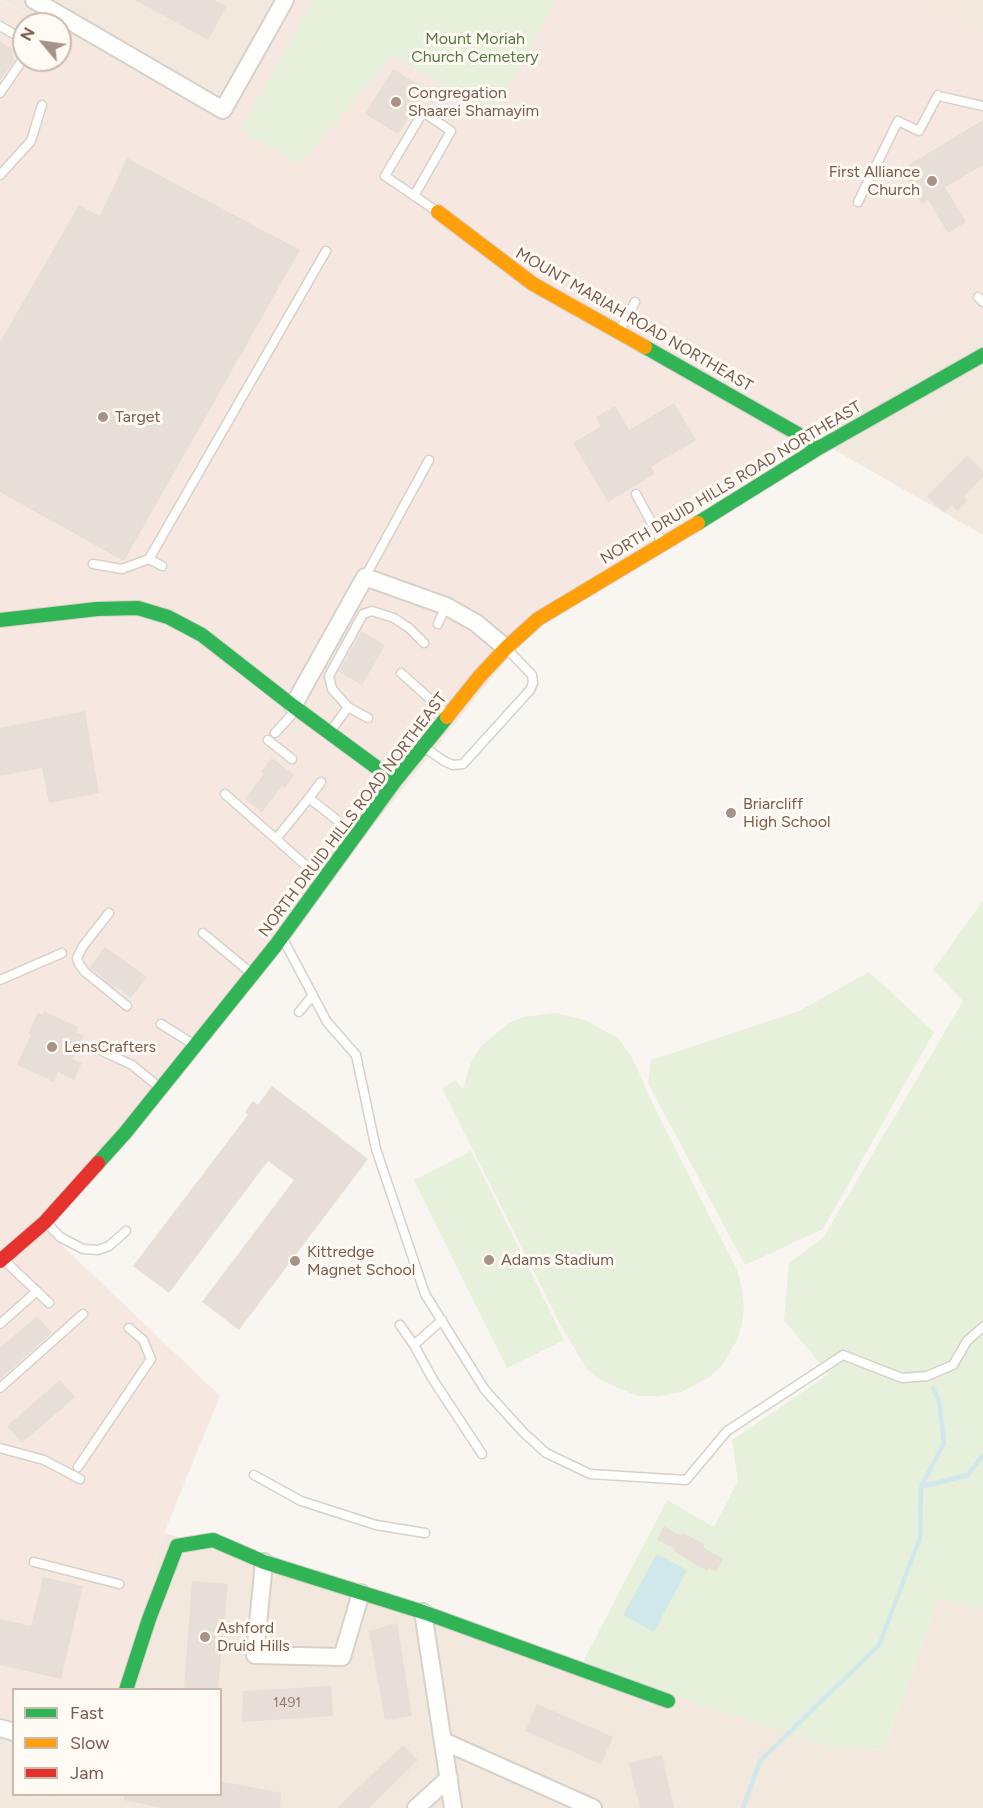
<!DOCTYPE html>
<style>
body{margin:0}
#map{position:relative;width:983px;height:1808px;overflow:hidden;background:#f9f5f0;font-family:Figtree,sans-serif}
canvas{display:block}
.legend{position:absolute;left:12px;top:1688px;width:210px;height:108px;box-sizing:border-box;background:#fffaf3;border:2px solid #cabbb1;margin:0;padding:8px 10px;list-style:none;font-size:18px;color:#7a5c4d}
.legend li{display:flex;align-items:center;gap:12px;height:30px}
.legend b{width:30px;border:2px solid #cabbb1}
.north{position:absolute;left:12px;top:12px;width:60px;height:60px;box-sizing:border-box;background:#fffaf3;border:2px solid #cabbb1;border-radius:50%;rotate:299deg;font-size:16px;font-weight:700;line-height:24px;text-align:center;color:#7a5c4d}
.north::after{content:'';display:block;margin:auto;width:21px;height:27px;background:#a69286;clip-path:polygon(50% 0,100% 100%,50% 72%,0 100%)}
</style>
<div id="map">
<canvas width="983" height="1808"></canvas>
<ul class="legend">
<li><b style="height:8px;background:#30b455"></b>Fast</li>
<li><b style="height:8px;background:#ff9f0a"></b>Slow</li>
<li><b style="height:8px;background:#e5322d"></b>Jam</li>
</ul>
<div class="north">N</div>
</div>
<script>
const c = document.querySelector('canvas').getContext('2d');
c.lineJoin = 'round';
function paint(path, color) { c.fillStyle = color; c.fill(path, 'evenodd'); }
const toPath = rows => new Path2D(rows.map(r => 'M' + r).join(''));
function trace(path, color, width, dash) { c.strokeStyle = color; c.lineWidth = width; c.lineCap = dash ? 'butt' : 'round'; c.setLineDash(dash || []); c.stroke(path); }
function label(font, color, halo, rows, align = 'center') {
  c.font = font + ' Figtree,sans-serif'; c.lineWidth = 6; c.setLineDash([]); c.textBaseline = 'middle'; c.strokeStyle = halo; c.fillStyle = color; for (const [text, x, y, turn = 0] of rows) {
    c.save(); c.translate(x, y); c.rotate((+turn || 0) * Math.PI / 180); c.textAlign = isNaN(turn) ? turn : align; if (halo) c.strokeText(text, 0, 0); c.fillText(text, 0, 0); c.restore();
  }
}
paint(toPath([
 [1,0,291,0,223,121,60,32,60,24,45,24],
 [930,0,983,0,983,34],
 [983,336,983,535,807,434],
 [164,1533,264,1562,832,1747,884,1750,939,1597,983,1609,983,1808,0,1808,0,1716,13,1718,14,1794,220,1794,220,1690,120,1689]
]), '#f2e8de');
paint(toPath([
 [0,0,45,24,24,24,24,60,60,60,60,32,223,121,291,0,930,0,983,34,983,336,807,434,805,434,526,635,48,1232,220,1396,164,1533,120,1689,14,1690,13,1718,0,1716]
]), '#f6e8e1');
paint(toPath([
 [313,0,556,0,494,114,393,56,299,164,240,130],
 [983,901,983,1609,939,1598,884,1750,832,1747,581,1666,667,1500,714,1527,738,1481,732,1440,829,1374,784,1320,789,1263,823,1238,963,1001,933,970],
 [869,972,934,1032,823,1229,745,1265,648,1083,651,1060,797,1012],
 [556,1013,585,1020,619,1039,631,1056,659,1117,738,1272,742,1290,744,1308,742,1324,737,1340,721,1367,708,1378,681,1392,659,1396,637,1396,599,1379,587,1369,561,1326,442,1088,456,1080,463,1089,471,1062,482,1045,509,1023,524,1017],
 [471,1151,564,1340,507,1368,414,1180]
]), '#e7f0db');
paint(toPath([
 [657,1554,687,1570,654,1632,623,1615]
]), '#d0e8ea');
trace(toPath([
 [921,1487,944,1443,939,1401,933,1388],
 [743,1808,760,1761,879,1645,920,1538,921,1487,968,1475,983,1455]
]), '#d0e8ea', 4.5);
paint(toPath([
 [135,0,214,0,226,7,208,40],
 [0,41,11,48,14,61,0,80],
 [393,69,426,89,398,134,365,114],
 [983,120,983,165,945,187,966,222,948,233,928,200,922,204,902,169],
 [127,158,300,250,124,561,0,492,0,342,79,205,100,216],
 [674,403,696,440,651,467,655,474,608,502,573,443,601,426,596,417,615,406,629,430],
 [967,455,983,471,983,477,964,497,967,501,958,511,952,505,944,513,927,497],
 [361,631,385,645,362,685,339,672],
 [85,711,99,793,49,803,42,768,0,776,0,728],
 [272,758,294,775,284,789,282,786,262,812,245,799,264,774,261,772],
 [105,947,147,977,131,998,115,986,114,988,90,967],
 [44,1011,78,1027,76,1032,84,1035,73,1059,82,1063,74,1080,58,1072,54,1082,17,1065,31,1035,28,1034,38,1012,42,1015],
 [272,1086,368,1159,239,1330,202,1302,294,1180,268,1161,169,1293,133,1266,248,1115,245,1112,253,1101,258,1105],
 [37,1316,52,1333,0,1379,0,1348],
 [60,1380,75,1397,22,1443,7,1426],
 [664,1526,679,1535,683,1533,704,1544,704,1548,723,1559,716,1572,709,1568,707,1571,695,1564,674,1551,675,1549,657,1540],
 [43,1577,83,1586,61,1679,0,1665,0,1619,31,1626],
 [192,1581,228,1584,218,1689,184,1689],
 [397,1623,412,1716,385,1720,369,1631],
 [331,1686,333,1716,242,1722,243,1691],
 [537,1704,613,1737,601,1764,525,1731],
 [403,1745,418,1760,369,1808,337,1808],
 [662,1755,674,1808,640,1808,629,1763],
 [220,1781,281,1793,280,1808,162,1808,124,1800,124,1794,220,1794]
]), '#e6ded7');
const lane = toPath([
 [40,24,49,9],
 [0,26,24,40],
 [0,93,21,62,24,54],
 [943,97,983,106],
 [0,175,31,141,42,105],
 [414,196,451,131,423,112,385,176,438,212],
 [858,202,898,121,919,131,938,95],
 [978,297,983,302],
 [619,332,635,302],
 [636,494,663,544],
 [149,559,326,251],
 [93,564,122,569,149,559,162,566],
 [365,577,429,460],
 [438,624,446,606],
 [401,673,448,715],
 [348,707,332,689,329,676,363,614,372,611,394,618,409,628,424,643],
 [330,732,348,707,368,718],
 [275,733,297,709],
 [268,740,292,759],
 [424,747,444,761,453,765,463,764,530,690,533,683,532,675,507,649],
 [225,794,276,839],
 [309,798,321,782],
 [322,880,276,839,309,798,356,835],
 [109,913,83,946,77,958,79,964,85,972,127,1006],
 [203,933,251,973],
 [283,939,327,1022,356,1055,376,1149,425,1294,485,1390,523,1432,546,1453,590,1474,686,1480,727,1431,843,1355,902,1378,927,1376,953,1365,967,1341,983,1327],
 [0,980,62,953],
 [299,1012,313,995],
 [161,1024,193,1044],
 [102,1051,132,1065,159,1087],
 [46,1222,60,1237,83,1249,98,1250,109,1246,126,1231],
 [4,1260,49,1303],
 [0,1324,37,1291],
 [400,1325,414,1345,442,1320],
 [414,1345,432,1378,482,1454],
 [0,1388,83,1314],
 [0,1448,44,1460,80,1479],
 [78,1467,151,1359,143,1340,129,1328],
 [254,1475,301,1501,376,1525,425,1533],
 [34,1562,119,1584]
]);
const street = toPath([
 [34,0,223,110,285,0],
 [293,706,365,577,446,606,476,623,506,648],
 [264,1562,255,1655,342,1657,361,1593],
 [423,1612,453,1808],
 [0,1728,14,1732],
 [443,1741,593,1808],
 [416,1808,449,1778]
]);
const fast = toPath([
 [645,347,798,434,817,449],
 [698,523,817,449,983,355],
 [0,620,97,609,138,608,168,617,202,635,293,706,395,781],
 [98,1163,125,1133,276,945,395,781,447,717],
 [126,1690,149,1619,177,1546,213,1540,264,1562,423,1612,668,1701]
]);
const slow = toPath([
 [438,212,533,284,645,347],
 [447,717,479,677,506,648,538,619,698,523]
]);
const jam = toPath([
 [0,1261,45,1222,98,1163]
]);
trace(lane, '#d7d1cb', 11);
trace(street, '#d7d1cb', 20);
trace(fast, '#d9d2cb', 16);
trace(slow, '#d9d2cb', 16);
trace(jam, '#d9d2cb', 16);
trace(lane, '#fefefd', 8);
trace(street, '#fefefd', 16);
trace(fast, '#30b455', 14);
trace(slow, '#ff9f0a', 14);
trace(jam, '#e5322d', 14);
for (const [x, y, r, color] of [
 [396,102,6,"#a69286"],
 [932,181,6,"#a69286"],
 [103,417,6,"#a69286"],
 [731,813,6,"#a69286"],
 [52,1047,6,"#a69286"],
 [489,1260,6,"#a69286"],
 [295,1261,6,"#a69286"],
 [205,1637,6,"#a69286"]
]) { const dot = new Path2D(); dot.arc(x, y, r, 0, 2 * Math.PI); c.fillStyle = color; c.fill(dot); trace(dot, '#fffaf3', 2); }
label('14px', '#977e72', null, [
 ["1491",287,1703]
]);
label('16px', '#537a41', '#fffaf3', [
 ["Mount Moriah",475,39],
 ["Church Cemetery",475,57]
]);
label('16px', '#7a5c4d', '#fffaf3', [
 ["Congregation",408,93],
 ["Shaarei Shamayim",408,111],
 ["First Alliance",920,172,"right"],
 ["Church",920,190,"right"],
 ["Target",115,417],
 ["Briarcliff",743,804],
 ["High School",743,822],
 ["LensCrafters",64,1047],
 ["Kittredge",307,1252],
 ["Magnet School",307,1270],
 ["Adams Stadium",501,1260],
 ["Ashford",217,1628],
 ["Druid Hills",217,1646]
], 'left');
label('16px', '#7a5c4d', '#fffaf3', [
 ["MOUNT MARIAH ROAD NORTHEAST",634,320,30],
 ["NORTH DRUID HILLS ROAD NORTHEAST",731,483,-31],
 ["NORTH DRUID HILLS ROAD NORTHEAST",353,815,-53]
]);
</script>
